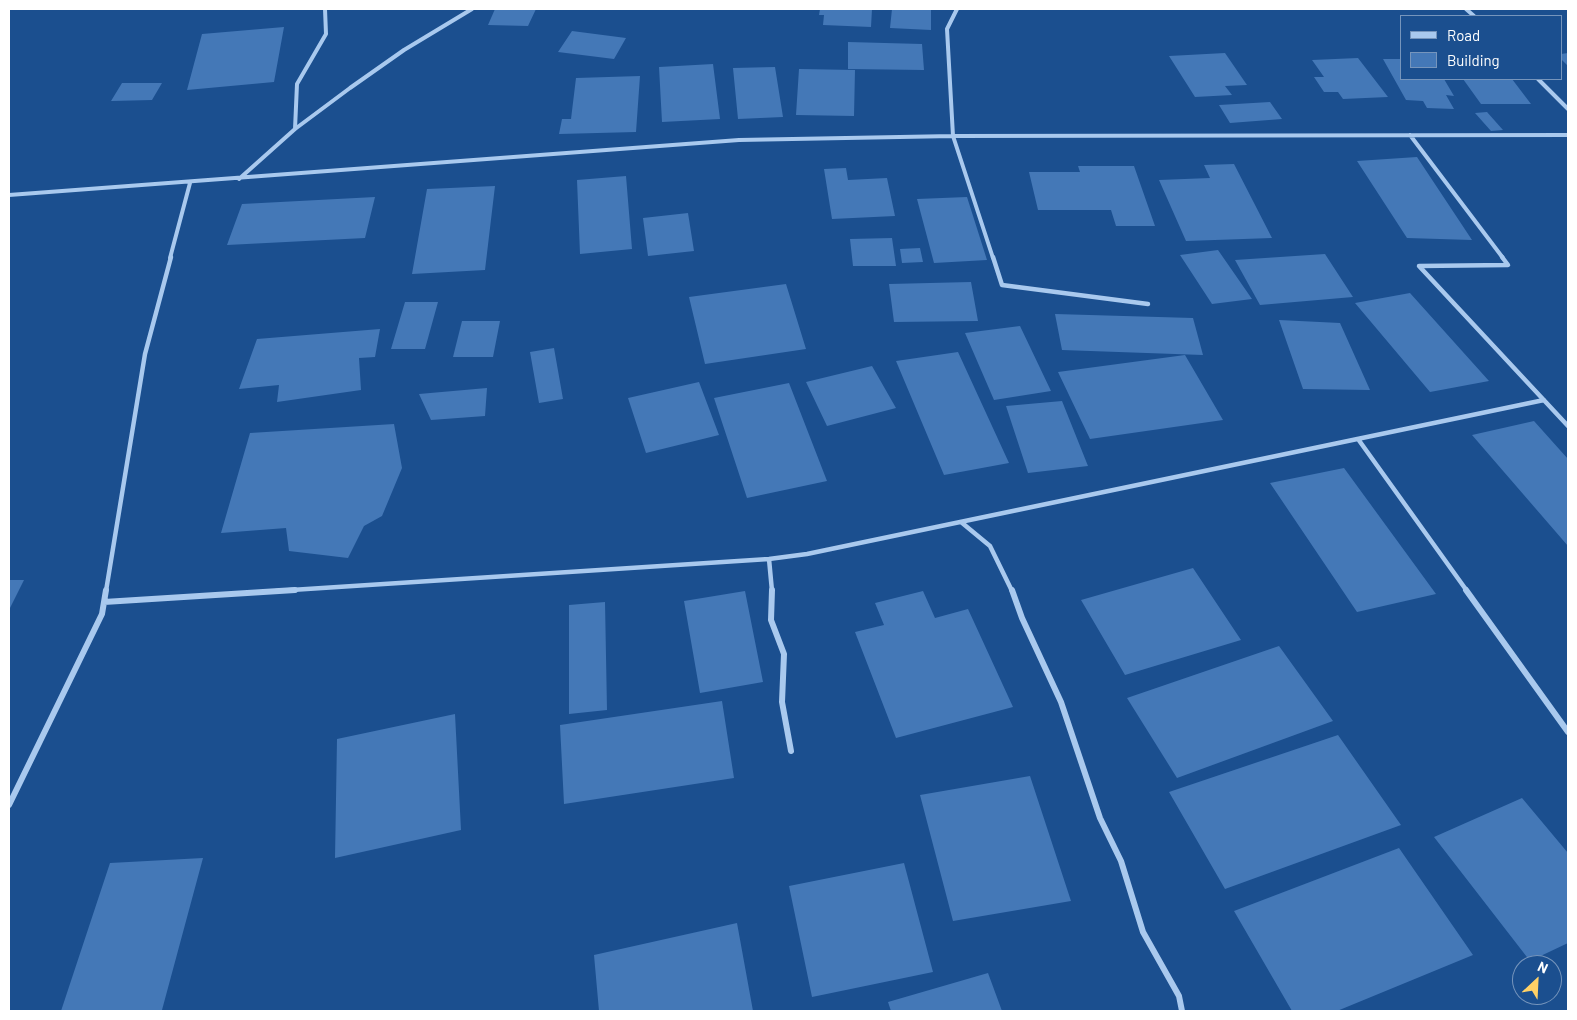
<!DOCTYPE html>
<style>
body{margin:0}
#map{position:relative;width:1577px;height:1020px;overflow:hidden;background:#1b4f8f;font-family:Barlow,sans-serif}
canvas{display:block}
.frame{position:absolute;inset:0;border:10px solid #fff;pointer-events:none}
.legend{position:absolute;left:1400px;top:15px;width:162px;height:65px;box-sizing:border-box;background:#1b4f8f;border:1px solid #7695bc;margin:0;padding:6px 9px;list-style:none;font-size:15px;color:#fff}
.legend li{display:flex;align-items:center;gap:10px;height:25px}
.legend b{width:25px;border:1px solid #7695bc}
.north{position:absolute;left:1512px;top:955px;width:50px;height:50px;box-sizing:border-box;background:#1b4f8f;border:1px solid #7695bc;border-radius:50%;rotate:25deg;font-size:14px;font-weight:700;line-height:20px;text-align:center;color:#fff}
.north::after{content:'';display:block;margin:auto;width:18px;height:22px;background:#ffd166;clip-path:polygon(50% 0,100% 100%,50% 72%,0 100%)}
</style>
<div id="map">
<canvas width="1577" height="1020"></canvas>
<div class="frame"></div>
<ul class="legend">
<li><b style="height:6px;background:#a9c9ee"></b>Road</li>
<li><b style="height:14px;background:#4478b7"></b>Building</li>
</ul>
<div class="north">N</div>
</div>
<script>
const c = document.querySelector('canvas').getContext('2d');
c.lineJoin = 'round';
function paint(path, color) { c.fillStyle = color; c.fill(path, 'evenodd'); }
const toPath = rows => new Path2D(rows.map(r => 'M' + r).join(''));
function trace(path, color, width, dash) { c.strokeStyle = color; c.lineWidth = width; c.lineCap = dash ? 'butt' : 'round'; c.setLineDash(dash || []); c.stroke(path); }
paint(toPath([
 [495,9,536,9,528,26,488,25],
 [820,9,872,9,871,27,823,25,824,15,819,15],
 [892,9,931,9,931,30,890,28],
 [284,27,274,82,187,90,202,34],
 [572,31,626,38,614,59,558,52],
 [848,42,922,44,924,70,848,69],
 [1225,53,1247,85,1225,86,1232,95,1195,97,1169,56],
 [1568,53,1568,66,1561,59,1561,54],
 [1358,58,1388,97,1343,99,1338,92,1324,92,1314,77,1324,77,1312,60],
 [1383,59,1401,59,1401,79,1444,79,1454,96,1446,95,1454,109,1427,108,1423,101,1406,100],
 [713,64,720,119,662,122,659,67],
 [775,67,783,117,738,119,733,68],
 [799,69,855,70,854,116,796,115],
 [640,76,636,132,559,134,562,119,571,119,576,78],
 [1463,79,1512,79,1531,104,1481,104],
 [122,83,162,83,152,100,111,101],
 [1270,102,1282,119,1230,123,1219,105],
 [1487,112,1503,130,1491,131,1475,113],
 [1417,157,1472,240,1407,238,1357,161],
 [1234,164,1272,238,1186,241,1159,180,1210,178,1204,165],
 [1078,166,1134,166,1155,226,1116,226,1111,210,1038,210,1029,172,1080,172],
 [846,168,848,180,887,178,895,216,832,219,824,169],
 [626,176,632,249,580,254,577,180],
 [495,186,485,270,412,274,427,189],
 [375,197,365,238,227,245,242,204],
 [967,197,987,260,934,263,917,199],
 [688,213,694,251,648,256,643,218],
 [892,238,896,266,853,266,850,239],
 [920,248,923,262,902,263,900,249],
 [1218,250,1252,299,1212,304,1180,255],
 [1325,254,1353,297,1260,305,1235,260],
 [971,282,978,321,894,322,889,284],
 [786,284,806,349,705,364,689,297],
 [1410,293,1489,381,1430,392,1355,303],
 [405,302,438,302,425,349,391,349],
 [1055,314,1193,318,1203,355,1062,350],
 [1279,320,1340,323,1370,390,1303,389],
 [462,321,500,321,493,357,453,357],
 [1020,326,1051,391,994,400,965,333],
 [380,329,375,357,359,358,361,390,277,402,279,385,239,389,257,339],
 [554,348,563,399,539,403,530,352],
 [958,352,1009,463,944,475,896,361],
 [1185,355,1223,420,1090,439,1058,372],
 [872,366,896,408,827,426,806,382],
 [699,382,719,435,646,453,628,398],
 [789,383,827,481,747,498,714,398],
 [487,388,485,416,431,420,419,394],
 [1062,401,1088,466,1028,473,1006,406],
 [1534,421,1568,459,1568,546,1472,435],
 [394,424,402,468,382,516,364,526,348,558,289,551,286,528,221,533,250,433],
 [1344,468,1436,594,1357,612,1270,483],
 [1193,568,1241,640,1125,675,1081,600],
 [9,580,24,580,9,610],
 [745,591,763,682,700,693,684,601],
 [923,591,935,618,968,609,1013,707,896,738,855,632,884,625,875,603],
 [605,602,607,710,569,714,569,605],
 [1279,646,1333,721,1177,778,1127,698],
 [722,701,734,778,564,804,560,725],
 [455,714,461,830,335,858,337,739],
 [1338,735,1401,825,1225,889,1169,792],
 [1030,776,1071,901,953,921,920,795],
 [1522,798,1568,853,1568,943,1530,961,1434,837],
 [1399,848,1473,955,1337,1011,1292,1011,1234,911],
 [203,858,162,1010,61,1011,110,863],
 [904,863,933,972,812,997,789,886],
 [737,923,753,1011,599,1011,594,955],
 [988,973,1002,1011,891,1011,888,1002]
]), '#4478b7');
trace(toPath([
 [957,9,947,29,953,136,993,258],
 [1466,9,1474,16],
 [1538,79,1568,109],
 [295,129,297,84,326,34,325,9],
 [1410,135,1503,258],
 [239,179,295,129,350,88,404,50,472,9],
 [9,195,739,140,953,136,1568,135],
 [170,258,190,183]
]), '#a9c9ee', 4);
trace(toPath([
 [993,257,1002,285,1148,304],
 [1502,257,1508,265,1419,266,1568,426],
 [1358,439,1467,591],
 [961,522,990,546,1012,591],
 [769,559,772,591],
 [106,591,145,354,171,257],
 [276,591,769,559,807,554,1544,400]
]), '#a9c9ee', 4.5);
trace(toPath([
 [772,590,771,620,784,654,782,702,791,751],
 [1012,590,1022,618,1061,702,1100,818,1121,861,1143,932,1179,996,1182,1011],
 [1466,590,1568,732],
 [104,602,295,590],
 [9,805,102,614,106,590]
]), '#a9c9ee', 6);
</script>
